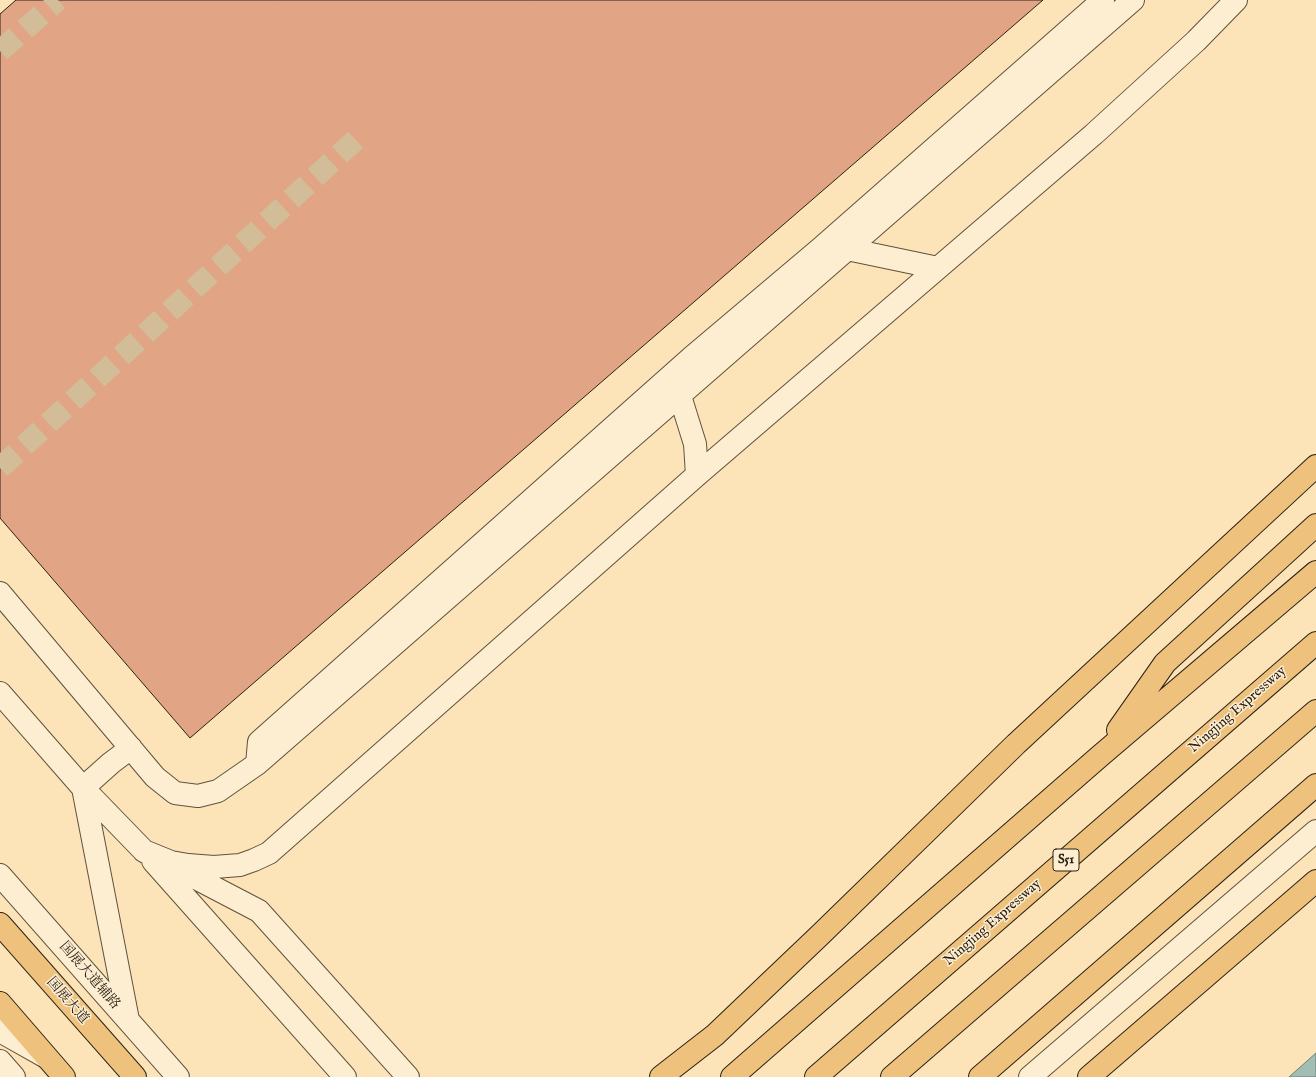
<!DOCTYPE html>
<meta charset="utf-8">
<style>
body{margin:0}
canvas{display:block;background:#fce4b8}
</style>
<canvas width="1316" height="1077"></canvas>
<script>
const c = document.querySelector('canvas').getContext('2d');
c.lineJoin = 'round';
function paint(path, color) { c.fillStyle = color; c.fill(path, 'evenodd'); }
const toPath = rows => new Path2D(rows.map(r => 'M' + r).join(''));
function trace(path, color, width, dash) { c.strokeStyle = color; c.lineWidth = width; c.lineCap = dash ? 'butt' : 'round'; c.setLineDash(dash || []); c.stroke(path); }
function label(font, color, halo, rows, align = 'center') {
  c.font = font + ' "IM FELL English","Noto Serif SC",serif'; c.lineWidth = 3; c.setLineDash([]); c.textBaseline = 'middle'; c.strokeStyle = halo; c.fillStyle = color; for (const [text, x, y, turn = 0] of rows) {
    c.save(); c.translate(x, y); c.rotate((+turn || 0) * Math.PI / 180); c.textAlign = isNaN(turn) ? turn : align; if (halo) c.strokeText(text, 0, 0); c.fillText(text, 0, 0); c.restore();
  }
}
const water = toPath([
 [1316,1053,1316,1077,1289,1077,1316,1053]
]);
paint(water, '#a0beb4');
trace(water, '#717f75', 1);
const building = toPath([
 [16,0,1043,0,190,738,0,518,0,14,16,0]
]);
paint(building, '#e1a484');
trace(building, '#2b2116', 1);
trace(toPath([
 [0,51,58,0],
 [0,468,363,133]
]), '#d2bd98', 22, [22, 11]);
const minor = toPath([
 [837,249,847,249,938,268],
 [684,384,680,396,695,444,697,475],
 [0,593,155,777,175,793,198,796,218,791,257,764,1133,0],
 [0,693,83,788,144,851,259,911,408,1077],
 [257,764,259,742,691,358,820,249,1103,0],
 [83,788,128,1020],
 [83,788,111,763,131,748],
 [144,851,171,862,188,865,214,867,240,865,254,860,269,853,697,475,1094,134,1196,41,1236,0],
 [153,861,345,1077],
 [0,875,178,1077],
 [0,1031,46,1057],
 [0,1061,14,1077],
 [1030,1077,1316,831]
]);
const major = toPath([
 [0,924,135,1077],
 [0,1003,64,1077]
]);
const highway = toPath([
 [1118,730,1165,663,1316,525],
 [661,1077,715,1035,820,935,1016,744,1316,466],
 [732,1077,1100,756,1316,572],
 [816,1077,1316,643],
 [892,1077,1316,711],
 [980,1077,1316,785],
 [1089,1077,1316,881]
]);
trace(minor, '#5f523e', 24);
trace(major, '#2b2116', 24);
trace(highway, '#2b2116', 24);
trace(minor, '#fdedd1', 22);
trace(major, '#eec27c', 22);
trace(highway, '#eec27c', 22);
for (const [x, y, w] of [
 [1066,860,26]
]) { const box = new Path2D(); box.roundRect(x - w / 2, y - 11, w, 22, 3); c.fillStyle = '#fdedd1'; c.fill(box); trace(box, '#2b2116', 1); }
label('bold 13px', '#2b2116', null, [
 ["S51",1066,860]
]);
label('14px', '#2b2116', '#fdedd1', [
 ["Ningjing Expressway",1238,710,-41],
 ["Ningjing Expressway",993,923,-41],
 ["国展大道辅路",89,976,49],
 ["国展大道",67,1001,49]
]);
</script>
